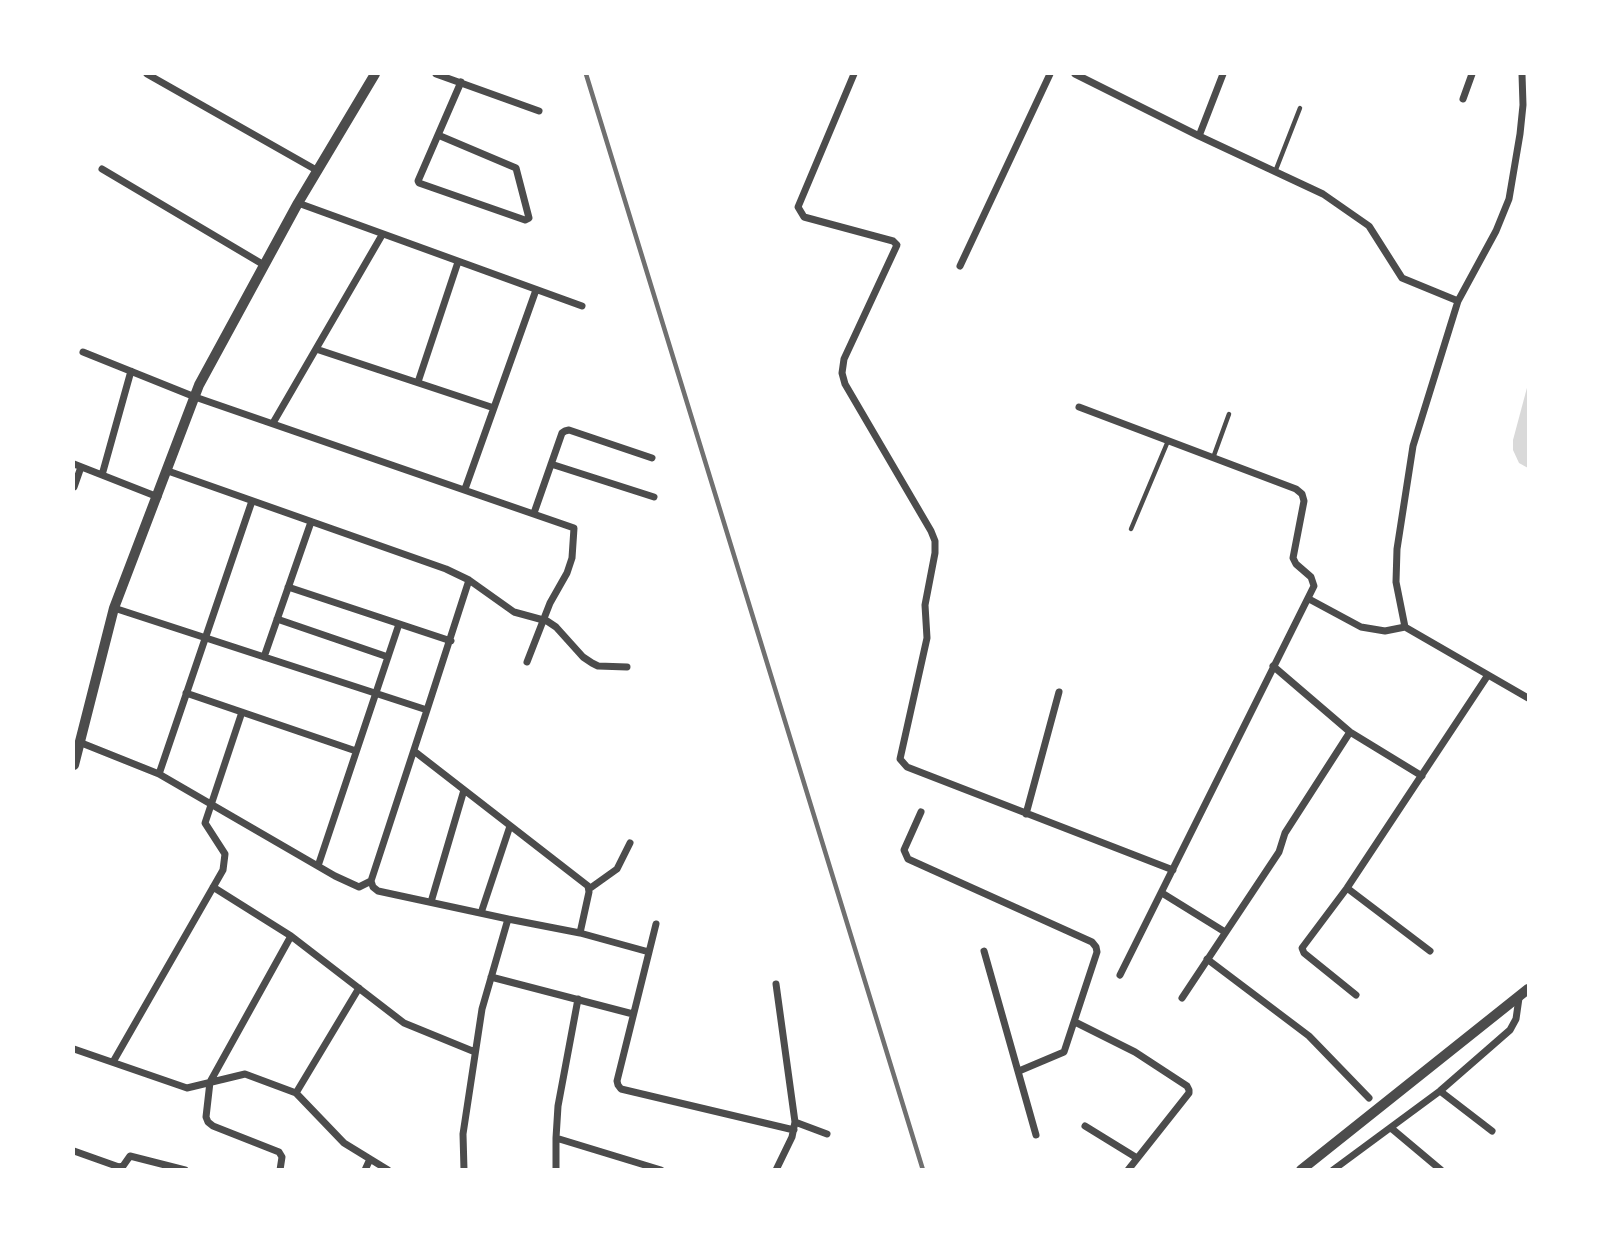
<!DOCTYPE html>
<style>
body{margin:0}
#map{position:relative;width:1602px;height:1243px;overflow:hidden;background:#fff;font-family:Quicksand,sans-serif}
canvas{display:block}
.frame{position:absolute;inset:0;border:75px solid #fff;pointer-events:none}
</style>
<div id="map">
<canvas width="1602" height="1243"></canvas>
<div class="frame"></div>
</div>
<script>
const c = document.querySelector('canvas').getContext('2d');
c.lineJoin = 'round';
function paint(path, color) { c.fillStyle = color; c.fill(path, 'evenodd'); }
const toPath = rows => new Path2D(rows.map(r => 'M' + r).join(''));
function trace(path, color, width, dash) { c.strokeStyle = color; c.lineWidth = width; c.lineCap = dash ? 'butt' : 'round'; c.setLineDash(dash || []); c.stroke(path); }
paint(toPath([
 [1528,384,1528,468,1519,463,1513,450,1513,440]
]), '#d9d9d9');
trace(toPath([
 [1275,172,1300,108],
 [1213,458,1229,414],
 [1131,529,1168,441]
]), '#4c4c4c', 4.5);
trace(toPath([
 [147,74,318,171],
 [436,74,539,111],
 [854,74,798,207,804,217,893,241,897,245,844,359,842,373,845,384,931,531,935,541,935,553,925,605,927,638,900,759,907,767,1173,870],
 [1075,74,1199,136,1323,194,1369,226,1402,278,1458,301],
 [1522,74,1523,105,1520,134,1509,199,1496,231,1458,301,1413,446,1397,549,1396,582,1405,627,1528,698],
 [1463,99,1472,74],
 [438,135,516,168,529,218,525,220,419,183,418,181,461,82],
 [1199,136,1223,74],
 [102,169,264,265],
 [298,203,582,306],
 [960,266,1050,74],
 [316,349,494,408],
 [83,352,195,397,574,528,572,558,567,573,550,603,527,662],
 [418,382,458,262],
 [1079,407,1296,489,1302,494,1304,501,1293,558,1296,564,1311,577,1314,586,1120,975],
 [273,423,382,235],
 [74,464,158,497],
 [551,464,654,497],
 [168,471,446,569,469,580,514,612,547,621,556,627,583,657,592,663,598,666,627,667],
 [102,475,131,371],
 [74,487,81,467],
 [465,489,536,290],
 [534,513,562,433,565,431,569,430,652,458],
 [288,587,451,641],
 [1309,599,1361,627,1385,631,1405,627],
 [114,608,427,710,371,881,373,887,378,891,508,919,482,1009,463,1134,464,1170],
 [277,619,388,657],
 [264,657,311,522],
 [1273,666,1350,732,1422,776],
 [186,693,356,751],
 [427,710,469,580],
 [79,742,159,774,335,876,359,887,371,881],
 [414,751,588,886,589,892,580,933,508,919],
 [159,774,252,501],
 [921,812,904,850,908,859,1092,942,1096,947,1097,952,1064,1052,1019,1071],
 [1026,814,1059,692],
 [318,866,399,624],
 [213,887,291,936,404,1023,475,1052],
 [1347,888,1430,951],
 [589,889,617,869,630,843],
 [1162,893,1225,932],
 [431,902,464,790],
 [481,913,510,826],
 [656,924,617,1081,618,1085,621,1089,794,1130],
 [580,933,649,952],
 [984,951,1036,1135],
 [1207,959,1309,1036,1369,1098],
 [491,977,633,1014],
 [1356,995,1304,953,1302,948,1347,888,1488,675],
 [1182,998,1279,852,1285,833,1350,732],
 [578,999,558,1106,556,1138,661,1170],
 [1075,1022,1135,1052,1187,1086,1189,1090,1189,1093,1128,1170],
 [74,1049,187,1088,245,1074,296,1093,344,1143,388,1170],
 [113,1062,223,870,225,854,205,823,242,712],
 [1440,1091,1492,1131],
 [296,1093,359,988],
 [795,1122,827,1134],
 [1085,1126,1137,1158],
 [1391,1128,1441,1170],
 [74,1151,119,1167,123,1166,130,1156,185,1170],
 [280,1170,282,1157,279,1152,213,1126,208,1122,206,1117,210,1082,291,936],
 [365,1170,370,1159],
 [556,1170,556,1138],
 [776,1170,792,1137,795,1122,776,984],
 [1333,1170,1440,1091,1510,1030,1516,1019,1519,998]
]), '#4c4c4c', 7);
trace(toPath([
 [74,765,114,608,199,385,298,203,375,74],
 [1301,1170,1528,989]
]), '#4c4c4c', 10);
trace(toPath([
 [586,74,923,1170]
]), '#707070', 4.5);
</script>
